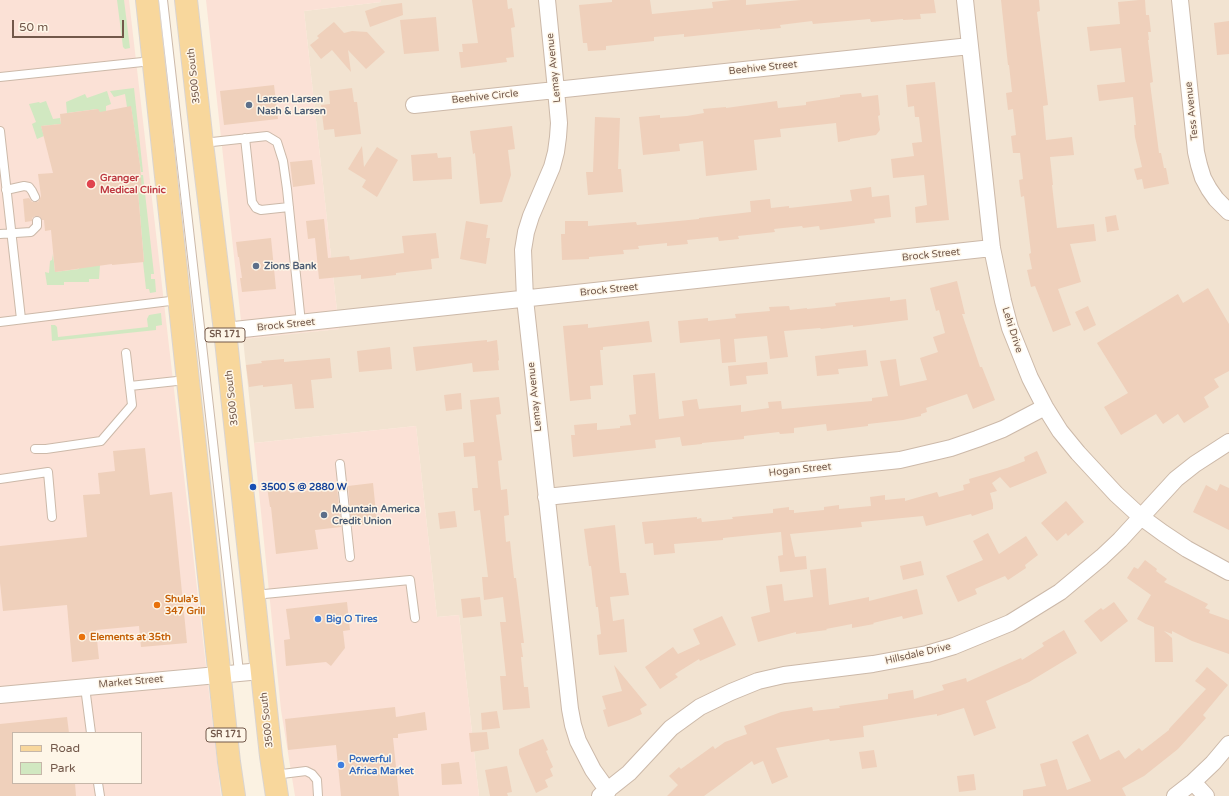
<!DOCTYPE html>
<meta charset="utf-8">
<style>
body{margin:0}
#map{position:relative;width:1229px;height:796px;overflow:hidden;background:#fbf2e2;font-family:"Varela Round",sans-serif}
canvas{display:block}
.legend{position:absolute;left:12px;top:732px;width:130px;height:52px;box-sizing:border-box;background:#fef6e8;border:1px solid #c6b7a9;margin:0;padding:5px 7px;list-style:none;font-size:12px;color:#72584a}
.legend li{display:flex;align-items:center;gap:8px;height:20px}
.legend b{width:20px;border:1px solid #c6b7a9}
.scale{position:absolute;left:12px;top:20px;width:112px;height:18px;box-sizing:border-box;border:2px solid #72584a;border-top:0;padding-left:5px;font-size:12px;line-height:14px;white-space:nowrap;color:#72584a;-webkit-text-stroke:3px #fef6e8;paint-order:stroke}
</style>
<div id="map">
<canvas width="1229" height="796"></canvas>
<ul class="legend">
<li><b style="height:5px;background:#f8d79c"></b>Road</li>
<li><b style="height:11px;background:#d1e8c1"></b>Park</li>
</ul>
<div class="scale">50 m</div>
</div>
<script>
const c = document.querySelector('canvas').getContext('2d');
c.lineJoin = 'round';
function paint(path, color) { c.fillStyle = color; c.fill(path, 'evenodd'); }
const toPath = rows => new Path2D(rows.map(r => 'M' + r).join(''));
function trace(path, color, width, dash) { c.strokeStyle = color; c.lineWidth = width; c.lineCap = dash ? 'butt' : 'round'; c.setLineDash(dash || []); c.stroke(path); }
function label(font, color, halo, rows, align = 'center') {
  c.font = font + ' "Varela Round",sans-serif'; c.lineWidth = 3; c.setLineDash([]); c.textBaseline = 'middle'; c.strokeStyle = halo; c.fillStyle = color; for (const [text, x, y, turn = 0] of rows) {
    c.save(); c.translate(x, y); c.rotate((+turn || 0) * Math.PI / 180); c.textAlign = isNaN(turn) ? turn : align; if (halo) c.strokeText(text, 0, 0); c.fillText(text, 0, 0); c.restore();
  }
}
paint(toPath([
 [381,0,1229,0,1229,796,479,796,459,615,437,617,416,426,254,443,243,339,339,329,304,11,381,2]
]), '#f2e3d1');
paint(toPath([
 [0,0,129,0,221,796,0,796],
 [13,733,141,733,141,783,13,783],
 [206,0,381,0,381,2,304,11,339,329,243,339],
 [416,426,437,617,459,615,479,796,295,796,281,710,254,443]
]), '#fbe1d6');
paint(toPath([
 [117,0,124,0,130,48,125,49,123,47],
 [134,88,143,172,141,172,131,107,127,107,125,94,114,97,110,91],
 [107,91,111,104,106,106,106,112,100,113,99,111,97,109,67,113,66,102,85,94,87,98],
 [46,101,53,119,60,118,61,124,41,126,44,136,37,139,32,124,36,122,29,104,39,102,40,103],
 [141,175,143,175,154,274,151,274,151,279,155,279,156,292,150,293,149,289,146,289,143,262,144,261,138,192],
 [53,254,55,272,79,269,79,268,100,265,99,279,89,279,89,282,64,282,64,285,47,285,45,272,49,273,50,261,52,260],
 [161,313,162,325,156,326,156,330,52,341,51,325,55,325,57,327,58,337,148,327,147,319,149,315]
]), '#d1e8c1');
paint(toPath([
 [472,0,507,0,508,9,512,8,515,27,511,28,514,57,506,58,507,62,461,68,459,52,463,52,462,44,478,43],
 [612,0,650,0,652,14,713,8,712,2,731,0,746,0,746,5,801,0,934,0,936,13,920,14,921,19,903,20,903,19,871,22,870,19,813,24,812,21,780,25,781,28,760,30,760,29,684,37,684,34,654,37,654,41,606,46,606,50,588,51,587,43,583,43,579,5,612,2],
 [1001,0,1039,0,1040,11,1037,12,1048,105,1043,106,1046,140,1072,137,1074,155,1050,157,1053,185,1052,185,1057,228,1094,224,1096,241,1070,244,1081,282,1058,289,1071,325,1053,332,1035,286,1031,287,1027,270,1032,269,1029,254,1031,253,1024,196,1021,197,1019,180,1023,179,1020,153,1013,153,1011,136,1016,135,1013,109,1008,110,1006,93,1012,92,1009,65,1008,65],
 [1139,0,1145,0,1146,15,1149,15,1151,32,1148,32,1149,40,1148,40,1153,82,1150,83,1159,153,1161,153,1164,168,1166,168,1169,184,1144,189,1142,179,1137,180,1134,169,1142,167,1135,137,1134,125,1136,125,1133,97,1099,101,1097,85,1125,82,1121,48,1090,51,1087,27,1120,24,1118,2],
 [402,3,403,15,370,27,365,11,380,6],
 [436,17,439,51,404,54,400,20],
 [1229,21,1229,54,1217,55,1214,23],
 [334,22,344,33,352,31,367,32,385,52,366,69,348,50,351,72,332,50,321,59,310,45,319,38,317,36],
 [935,82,949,220,916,223,915,207,927,205,924,175,893,178,891,159,914,156,912,143,922,142,919,117,915,117,914,106,908,107,906,85],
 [274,85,278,119,224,125,220,91],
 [352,88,354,102,357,102,361,134,335,137,334,129,324,130,321,105,330,104,329,91],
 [861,93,862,97,878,95,880,115,878,116,880,130,876,135,850,139,850,140,838,142,836,123,780,129,781,137,754,140,757,170,706,176,703,141,679,144,680,151,643,155,639,117,660,115,660,118,687,116,704,113,703,109,726,107,726,108,777,101,778,108,806,105,806,102,840,97,840,95],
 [131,106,140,165,142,192,138,192,144,262,112,265,112,264,55,272,51,230,45,231,44,220,42,220,39,216,35,216,32,218,32,221,25,222,23,199,29,198,32,202,38,202,41,196,38,174,53,173,41,126,61,124,60,114,98,109,100,112],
 [595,117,620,118,618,169,621,169,623,192,588,195,586,172,593,172],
 [512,126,515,149,508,150,511,175,502,202,480,204,475,153,473,154,470,131],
 [362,146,364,167,377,147,398,160,377,197,362,187,366,180,348,169],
 [437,153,438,158,451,157,452,179,413,181,411,155],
 [312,160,315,184,293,187,290,162],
 [871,187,872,197,889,195,891,217,874,219,875,223,820,230,819,226,803,228,802,226,774,229,775,232,738,236,739,239,719,241,718,237,687,240,688,244,667,246,667,243,638,246,639,249,623,250,624,254,589,257,589,259,562,260,561,234,565,234,565,221,588,221,588,226,636,222,637,225,699,219,699,218,751,212,750,201,770,199,771,208,789,206,789,208,852,201,850,190],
 [1116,215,1119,230,1107,232,1105,217],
 [324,219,328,258,349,256,350,260,404,253,402,236,436,233,439,258,431,259,432,269,396,273,396,275,361,279,361,275,319,279,315,238,308,239,306,221],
 [466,221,488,225,486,238,490,238,486,264,460,259],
 [271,238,276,289,242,292,240,278,242,278,239,257,238,257,236,242],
 [957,281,965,314,962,314,980,367,982,367,995,400,973,409,967,394,926,408,927,412,921,414,921,416,903,420,868,424,868,426,827,431,826,424,794,428,794,433,780,434,779,432,744,436,744,439,702,443,702,444,682,446,680,437,655,440,656,448,573,457,571,435,575,435,574,425,597,423,597,430,620,428,620,426,631,425,629,415,636,414,633,375,655,373,659,419,684,416,682,401,697,399,699,409,741,405,741,412,769,408,768,402,781,401,782,409,872,401,872,398,888,396,880,361,896,359,900,386,927,380,920,358,938,352,933,337,945,333,939,310,936,311,930,288],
 [1208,288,1229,324,1229,371,1214,379,1219,387,1204,397,1209,407,1184,423,1178,414,1163,424,1156,414,1121,435,1104,407,1128,393,1097,343,1178,294,1183,303],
 [890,297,890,301,906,299,908,320,853,327,853,325,821,329,820,328,784,331,788,357,770,359,767,336,734,339,736,362,722,363,720,339,680,343,678,321,708,318,708,321,736,318,735,314,770,311,769,307,789,306,790,310,807,308,807,309,836,306,835,303],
 [1088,306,1096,325,1084,331,1075,312],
 [649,321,652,342,603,347,603,350,600,350,603,385,590,386,591,399,570,401,563,326,588,324,588,328],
 [487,340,487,342,497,340,499,360,498,361,499,370,473,372,472,363,416,371,413,347],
 [390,347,392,369,359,372,357,351],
 [866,350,868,366,838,369,839,374,817,376,815,356],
 [330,358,332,378,311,380,314,408,295,409,292,384,263,387,263,385,249,387,246,365,262,363,261,361,284,359,284,362],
 [767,362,768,374,746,376,747,384,730,386,728,366],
 [461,393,462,409,446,411,444,395],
 [499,397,501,414,496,415,502,460,498,461,501,490,507,489,509,515,504,516,506,542,510,541,514,578,516,578,524,643,521,643,523,657,521,657,524,687,528,687,530,708,503,710,500,676,506,676,500,622,506,622,503,597,484,600,482,577,488,577,480,510,474,511,472,488,478,488,475,456,464,457,463,443,474,442,470,400],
 [145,448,150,495,172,492,187,643,141,647,139,626,96,630,99,659,72,662,67,605,3,611,0,583,0,546,87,537,83,495,100,494,98,473,115,471,113,451],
 [1037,451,1047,473,1010,488,1000,477,992,483,997,491,990,493,993,504,993,509,972,516,971,514,926,526,923,516,861,522,862,527,790,534,795,557,806,556,807,569,780,572,778,556,783,555,781,532,723,538,723,540,674,544,675,553,654,555,653,543,645,544,642,522,697,517,697,519,701,518,702,522,733,519,732,517,773,513,773,509,789,507,789,510,794,510,794,513,824,510,824,507,839,505,839,509,871,506,870,497,885,495,885,500,905,498,905,501,937,492,939,497,964,490,963,485,970,483,969,479,1007,468,1025,461,1024,457],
 [373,483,377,523,352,526,348,486],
 [1220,484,1229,488,1229,530,1193,512,1206,485,1217,491],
 [289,485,290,493,337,487,341,527,315,530,318,549,276,554,271,507,270,507,267,487],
 [1066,501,1084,522,1068,536,1066,533,1057,541,1041,523],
 [455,511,457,527,440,529,438,513],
 [615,525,620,573,626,573,629,595,610,597,613,621,624,619,627,652,599,655,597,635,601,634,598,607,596,607,591,566,589,566,584,529],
 [988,533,999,554,1026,536,1038,555,1025,565,1026,568,1008,580,1005,576,975,589,977,594,958,602,946,576,983,560,973,541],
 [1145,560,1157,569,1156,571,1167,579,1164,582,1208,604,1205,608,1210,610,1209,613,1229,620,1229,654,1192,641,1172,631,1172,634,1164,631,1172,638,1173,662,1155,662,1154,627,1146,624,1137,619,1151,595,1127,578,1134,567,1138,569],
 [921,561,924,575,903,580,900,566],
 [826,568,829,605,869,597,869,601,917,589,923,614,903,619,902,616,873,623,874,624,852,628,852,624,826,629,827,630,796,634,796,632,758,642,751,617,770,612,766,586,782,584,784,601,813,597,810,570],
 [480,597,482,616,463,618,461,599],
 [347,602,350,630,343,631,345,648,331,666,326,662,286,666,284,640,290,639,286,609],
 [1114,602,1128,621,1101,642,1084,621,1101,608,1103,610],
 [722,616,736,645,700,661,699,659,675,674,678,677,660,689,645,667,673,647,678,654,700,644,693,629],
 [1064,630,1077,653,1029,682,986,701,996,728,974,736,964,708,937,716,937,714,863,726,864,737,830,741,829,739,776,748,788,777,772,784,763,761,754,765,752,761,704,796,667,796,678,785,669,776,679,767,681,769,713,746,715,749,725,742,747,734,744,726,781,712,812,707,813,711,840,708,839,706,888,699,888,694,913,690,914,699,944,690,942,685,966,678,967,682,1021,658,1022,660,1044,646,1042,643],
 [614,665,647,705,640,709,642,714,629,720,608,727,603,710,606,709,602,696,622,691],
 [1207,667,1228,685,1203,715,1206,718,1178,749,1144,776,1122,788,1126,796,1023,796,1023,790,1046,786,1040,764,1057,759,1067,790,1091,781,1072,742,1088,734,1100,760,1119,750,1125,759,1139,748,1142,751,1169,730,1169,729,1206,689,1195,681],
 [395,707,396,717,425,712,427,730,398,734,398,738,393,738,399,796,341,796,336,745,288,750,285,719],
 [497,711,500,728,482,730,481,713],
 [67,717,69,733,13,733,13,783,75,783,76,796,0,796,0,724],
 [487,732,489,749,471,752,469,733],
 [543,739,548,750,546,751,553,767,550,769,553,776,545,780,548,787,536,793,519,754,519,749],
 [874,750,877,767,862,769,859,752],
 [459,762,462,784,442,785,441,764],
 [507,766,512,792,507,793,508,796,490,796,485,770],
 [974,774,976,790,959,792,957,776]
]), '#efd0bb');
const lane = toPath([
 [163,0,239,672],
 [0,77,152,61],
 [0,131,21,319],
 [245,138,252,202,256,208,261,210,289,207],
 [203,143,267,136,277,142,283,161,287,189,301,323],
 [6,190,24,186,29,187,32,191,35,197],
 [0,234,31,232,37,226,37,221],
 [0,322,178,300],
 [130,386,186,380],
 [35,449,46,449,101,441,132,405,126,353],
 [340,464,350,557],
 [0,479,48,472,52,517],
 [254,595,410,580,415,618],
 [85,687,91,733],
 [274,775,306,771,312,774,317,780,318,796],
 [98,783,100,796]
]);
const street = toPath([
 [547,0,556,90,559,123,558,137,556,152,552,167,531,216,526,232,523,250,525,299,570,709,573,725,578,741,593,770,608,791],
 [965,0,992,248,1003,301,1010,328,1030,378,1045,407,1060,431,1078,453,1116,494,1141,517,1163,533,1187,549,1229,572],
 [1180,0,1196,152,1199,165,1203,178,1209,189,1216,199,1229,212],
 [414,105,970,46],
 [225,331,992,248],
 [546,497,900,460,951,448,977,439,1003,429,1045,407],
 [0,695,261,671],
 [1193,782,1206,796],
 [600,796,629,773,671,728,700,707,731,692,758,681,784,675,873,664,927,654,954,646,1010,623,1060,592,1102,557,1120,540,1176,479,1195,464,1229,442],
 [1175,796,1193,782,1213,763,1229,744]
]);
const primary = toPath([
 [147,0,229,762,234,796],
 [186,0,202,143,225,331,271,756,277,796]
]);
trace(lane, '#ccb9a9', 10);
trace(street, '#ccb9a9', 18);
trace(primary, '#dad4d0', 24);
trace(lane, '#fff', 8);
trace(street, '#fff', 16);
trace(primary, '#f8d79c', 22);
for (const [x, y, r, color] of [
 [249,105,4,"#5c6f8a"],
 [91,184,5,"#e0444e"],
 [256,266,4,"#5c6f8a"],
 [253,487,4,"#1a4fb4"],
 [324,515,4,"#5c6f8a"],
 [157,605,4,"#e8710a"],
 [318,619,4,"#3f7fe0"],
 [82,637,4,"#e8710a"],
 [341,765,4,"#3f7fe0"]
]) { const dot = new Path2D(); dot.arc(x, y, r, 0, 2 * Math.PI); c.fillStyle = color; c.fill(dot); trace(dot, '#fef6e8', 1.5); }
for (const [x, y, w] of [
 [225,335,40],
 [226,735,40]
]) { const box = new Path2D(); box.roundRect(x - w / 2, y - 7, w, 14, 3); c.fillStyle = '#fef6e8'; c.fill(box); trace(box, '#72584a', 1); }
label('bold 9px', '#72584a', null, [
 ["SR 171",225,335],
 ["SR 171",226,735]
]);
label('10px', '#72584a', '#fef6e8', [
 ["Lemay Avenue",554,68,-96],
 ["Beehive Street",763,68,-6],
 ["3500 South",194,76,-96],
 ["Beehive Circle",485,97,-6],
 ["Tess Avenue",1192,111,-96],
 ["Brock Street",931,255,-6],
 ["Brock Street",609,290,-6],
 ["Brock Street",286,325,-6],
 ["Lehi Drive",1012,330,72],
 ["Lemay Avenue",535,397,-96],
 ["3500 South",232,398,-96],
 ["Hogan Street",800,470,-6],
 ["Hillsdale Drive",918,654,-13],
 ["Market Street",131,682,-5],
 ["3500 South",267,720,-96]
]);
label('bold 10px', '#4e5e75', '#fef6e8', [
 ["Larsen Larsen",257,99],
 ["Nash & Larsen",257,111],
 ["Zions Bank",264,266],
 ["Mountain America",332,509],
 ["Credit Union",332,521]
], 'left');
label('bold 10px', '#be3a42', '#fef6e8', [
 ["Granger",100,178],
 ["Medical Clinic",100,190]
], 'left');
label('bold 10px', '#164399', '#fef6e8', [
 ["3500 S @ 2880 W",261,487]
], 'left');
label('bold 10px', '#c56008', '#fef6e8', [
 ["Shula’s",165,599],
 ["347 Grill",165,611],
 ["Elements at 35th",90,637]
], 'left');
label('bold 10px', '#366cbe', '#fef6e8', [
 ["Big O Tires",326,619],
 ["Powerful",349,759],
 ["Africa Market",349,771]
], 'left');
</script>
